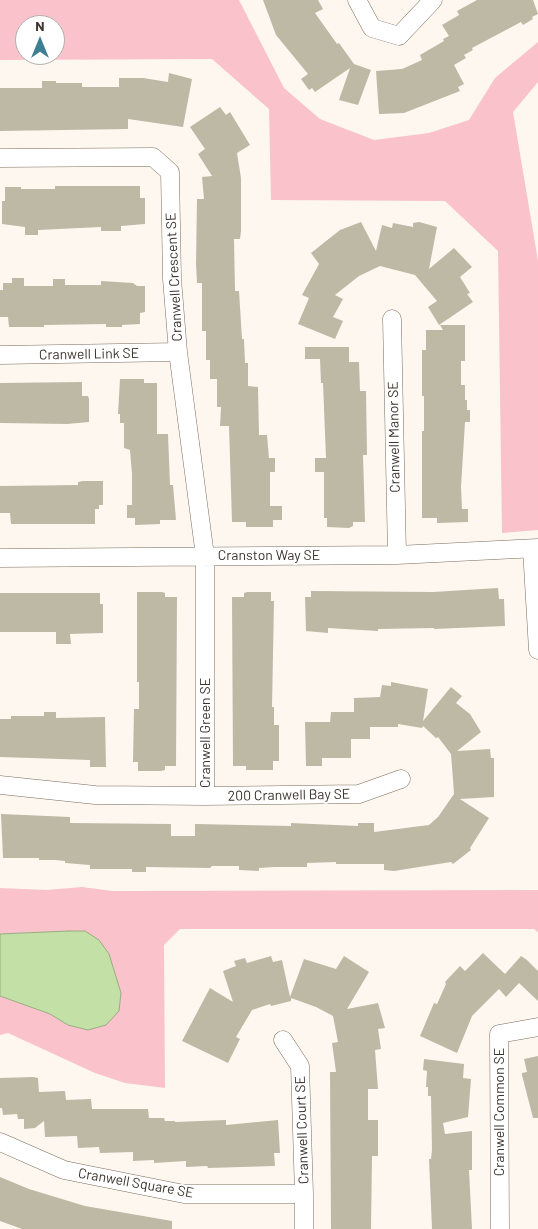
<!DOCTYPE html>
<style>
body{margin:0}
#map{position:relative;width:538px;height:1229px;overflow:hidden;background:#fef7f0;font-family:Barlow,sans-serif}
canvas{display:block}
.north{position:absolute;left:15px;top:15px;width:50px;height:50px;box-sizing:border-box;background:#fff;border:1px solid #b1aeab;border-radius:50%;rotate:0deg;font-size:14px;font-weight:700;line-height:20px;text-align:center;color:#3c352e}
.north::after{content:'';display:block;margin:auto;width:18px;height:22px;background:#3f7f93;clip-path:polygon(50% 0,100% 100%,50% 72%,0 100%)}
</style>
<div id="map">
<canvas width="538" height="1229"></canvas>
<div class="north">N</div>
</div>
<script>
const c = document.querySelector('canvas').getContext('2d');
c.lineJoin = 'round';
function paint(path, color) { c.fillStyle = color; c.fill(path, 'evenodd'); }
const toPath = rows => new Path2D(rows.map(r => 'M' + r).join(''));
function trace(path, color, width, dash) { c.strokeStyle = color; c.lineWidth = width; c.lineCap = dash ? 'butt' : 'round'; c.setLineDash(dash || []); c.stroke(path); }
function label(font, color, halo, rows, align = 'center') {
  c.font = font + ' Barlow,sans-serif'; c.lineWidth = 4; c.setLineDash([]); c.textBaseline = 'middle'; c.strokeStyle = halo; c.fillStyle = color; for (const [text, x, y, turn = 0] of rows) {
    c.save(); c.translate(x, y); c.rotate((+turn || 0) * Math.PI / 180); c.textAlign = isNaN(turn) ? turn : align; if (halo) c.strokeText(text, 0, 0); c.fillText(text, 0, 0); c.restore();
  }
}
paint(toPath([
 [0,0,239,0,284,88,320,119,374,140,429,133,469,120,495,78,538,42,538,82,513,112,538,261,538,530,502,533,498,251,445,201,271,200,269,109,212,59,0,60],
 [25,25,55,25,55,55,25,55],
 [82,887,112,891,538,890,538,932,534,929,180,929,164,945,165,1088,125,1083,95,1073,8,1033,0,1035,0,888,46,890]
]), '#fac2cb');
const water = toPath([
 [69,931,85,931,99,940,109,954,121,993,119,1011,106,1025,88,1030,68,1025,50,1014,0,996,0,934,69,931]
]);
paint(water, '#c3e0a6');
trace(water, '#9aad82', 1);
paint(toPath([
 [263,0,318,0,323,9,315,13,337,44,339,43,354,64,371,70,358,105,339,100,350,68,315,92,312,88,309,90,301,79,308,74,276,35],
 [477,0,533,0,538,14,532,17,533,19,523,25,521,22,472,48,473,50,464,55,466,58,454,65,464,84,458,87,460,91,404,113,379,114,376,71,402,69,422,60,420,55,444,41,443,39,449,36,442,25,459,15,457,11],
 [169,73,192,79,183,127,128,119,128,129,0,131,0,88,42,88,42,81,56,81,56,83,82,83,82,87,119,87,119,78,143,78,168,82],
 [220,107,226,115,230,112,250,145,237,153,241,178,241,231,240,239,234,239,235,291,239,291,242,339,244,339,245,363,248,363,248,386,258,387,259,435,267,435,269,458,275,458,275,472,270,472,270,506,282,506,282,520,273,520,273,527,246,527,246,522,232,522,229,426,220,426,221,407,217,407,217,379,210,379,210,360,206,360,206,331,202,331,202,283,197,283,196,264,197,199,204,199,202,177,212,176,198,154,205,149,190,127],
 [55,186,140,186,140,198,145,198,145,224,121,226,121,231,101,231,101,227,38,230,38,235,25,235,25,227,2,224,2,201,5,201,5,187,21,187,21,189,55,189],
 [361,222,376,251,382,225,392,228,393,223,413,227,413,223,419,222,437,227,429,269,454,248,472,267,460,277,470,293,467,294,473,302,439,325,428,307,437,301,415,275,380,266,359,276,335,295,343,299,333,317,343,321,335,339,298,324,309,298,302,295,319,264,311,253,340,230],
 [12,278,24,278,24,286,53,286,53,279,65,279,65,285,101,285,101,281,133,283,137,286,145,286,145,312,140,313,140,324,122,325,122,327,106,327,106,324,44,325,44,327,9,327,8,317,0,317,0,290,3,290,3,283,12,283],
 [440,325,465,325,465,361,461,361,461,385,465,385,465,400,467,400,467,410,470,410,470,422,465,422,461,487,462,509,468,509,468,522,437,523,437,518,422,518,422,431,424,431,424,396,422,396,422,350,426,350,426,330,443,330],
 [305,347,349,347,349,362,359,362,360,391,366,391,367,455,363,455,365,522,353,522,353,526,349,528,327,527,327,518,324,518,324,472,315,472,315,458,326,458,323,383,321,383,320,359,305,359],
 [120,379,144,379,144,383,157,383,157,434,168,434,170,485,173,485,176,520,160,520,160,524,135,525,135,518,127,518,127,505,132,505,132,474,130,450,124,448,124,423,120,423,120,414,118,414],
 [82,382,82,396,88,396,89,399,89,422,67,424,0,423,0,383],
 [83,481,103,481,103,505,99,505,99,509,95,509,95,524,11,524,10,513,0,513,0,486,78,485,78,482],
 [498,588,499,599,504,599,505,626,434,629,434,628,378,629,378,631,328,628,328,633,306,631,305,597,311,597,311,591,433,592],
 [137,592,162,592,165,593,165,597,177,597,176,766,165,766,165,770,161,771,138,771,138,762,133,762,134,709,139,709,139,682,137,682],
 [247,592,271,592,271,601,274,601,272,707,274,707,274,725,279,725,279,761,273,761,273,770,246,770,246,766,233,766,232,597,244,597,244,593],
 [0,593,100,593,100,604,103,604,103,633,70,634,71,644,56,644,56,632,0,632],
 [391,682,428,689,423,721,451,687,462,696,456,703,470,714,481,732,457,751,490,749,491,758,494,758,494,797,460,799,489,818,470,848,471,850,453,864,451,862,394,871,384,870,384,864,336,864,336,862,307,863,307,867,274,867,259,868,259,871,239,870,239,866,212,866,210,868,146,867,146,872,132,872,132,869,90,869,90,865,65,863,65,861,55,860,39,860,39,858,3,858,1,814,70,817,70,823,171,824,171,836,195,836,195,824,291,826,291,823,358,826,358,823,374,823,374,832,429,825,438,817,454,794,453,779,451,754,438,737,436,738,423,726,422,728,398,724,398,727,370,727,370,739,351,739,351,758,322,758,322,766,306,766,305,722,330,722,331,712,354,712,354,698,380,697,382,685,391,686],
 [44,712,56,712,56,718,105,717,106,767,90,767,90,760,0,757,0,719,11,719,11,716,44,716],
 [483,953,505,974,521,956,527,960,538,971,538,1001,519,983,506,997,499,989,472,1016,457,1053,420,1036,434,1003,437,1004,446,984,445,982,460,966,465,971],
 [271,956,273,962,282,960,290,997,304,959,336,969,344,956,369,972,347,1009,378,1003,385,1028,378,1029,381,1049,375,1050,378,1089,368,1089,368,1120,378,1120,378,1156,372,1156,371,1229,331,1229,330,1072,336,1072,332,1043,338,1042,333,1016,316,1007,291,998,291,1001,271,1006,270,1004,252,1010,236,1037,240,1039,228,1063,182,1041,210,988,233,1002,223,971,236,966,234,961,245,958,247,963],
 [538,1056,538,1118,533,1118,522,1075,522,1073,527,1072,524,1059],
 [424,1059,464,1064,463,1078,471,1079,468,1117,443,1123,445,1134,472,1131,472,1170,469,1170,472,1229,432,1229,429,1159,431,1159,432,1150,431,1096,428,1096,428,1087,426,1087,427,1071,423,1070],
 [33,1077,38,1078,39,1092,65,1091,66,1100,91,1099,92,1109,148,1109,149,1118,164,1118,165,1121,175,1121,175,1122,226,1120,226,1125,278,1120,280,1153,274,1153,275,1166,208,1168,207,1166,186,1167,186,1161,154,1163,154,1160,133,1161,133,1152,100,1153,99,1147,78,1148,77,1136,45,1137,44,1121,35,1128,24,1129,24,1119,18,1119,17,1114,3,1115,2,1108,0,1108,0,1078],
 [0,1177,29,1189,85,1206,172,1221,172,1229,22,1229,0,1221]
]), '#bdb9a4');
const minor = toPath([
 [357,0,372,28,399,36,433,0],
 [0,158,153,157,170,172,172,279,178,352,205,556,205,796,95,795,0,785],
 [392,319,397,555],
 [0,355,178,352],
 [532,549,538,650],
 [0,558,397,555,538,548],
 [205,796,359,794,401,779],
 [283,1040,300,1066,304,1194],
 [0,1142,64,1170,184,1194,304,1194,304,1229],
 [500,1229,499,1034,538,1027]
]);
trace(minor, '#7b6c5d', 19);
trace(minor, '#fff', 18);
label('14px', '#3c352e', '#fff', [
 ["Cranwell Crescent SE",174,277,-93],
 ["Cranwell Link SE",89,354,-1],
 ["Cranwell Manor SE",394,437,-91],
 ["Cranston Way SE",269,555],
 ["Cranwell Green SE",205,733,-90],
 ["200 Cranwell Bay SE",289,795,-1],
 ["Cranwell Common SE",499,1112,-90],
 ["Cranwell Court SE",302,1130,-92],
 ["Cranwell Square SE",136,1183,10]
]);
</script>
